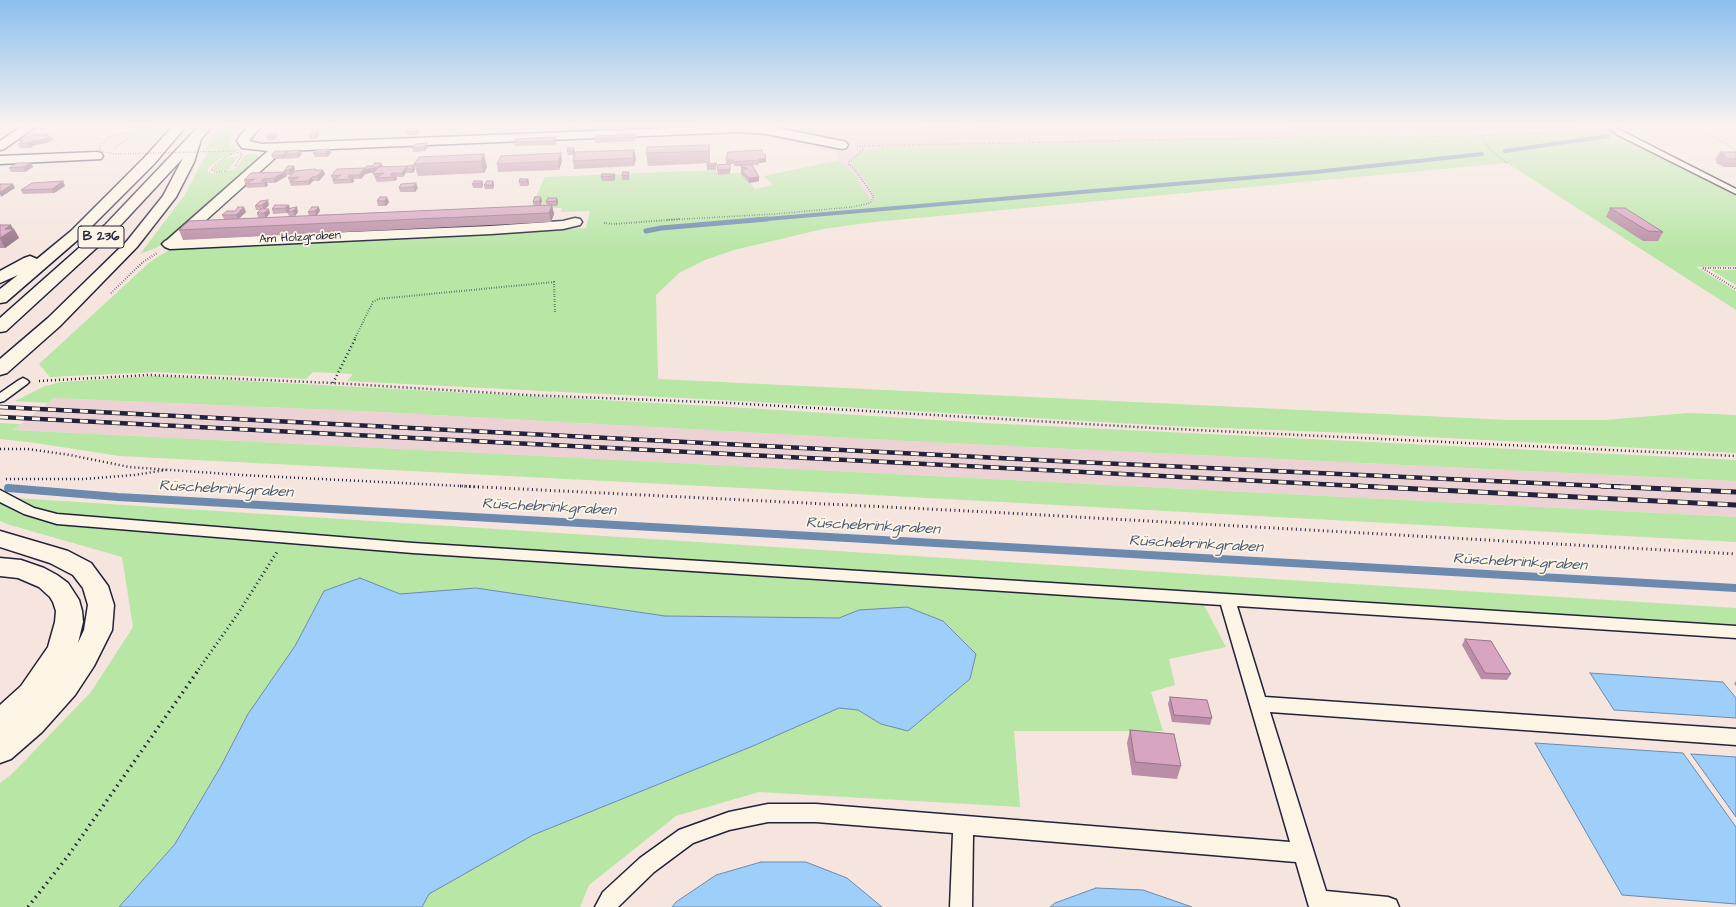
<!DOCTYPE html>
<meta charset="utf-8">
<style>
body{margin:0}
canvas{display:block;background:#f5e5de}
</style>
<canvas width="1736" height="907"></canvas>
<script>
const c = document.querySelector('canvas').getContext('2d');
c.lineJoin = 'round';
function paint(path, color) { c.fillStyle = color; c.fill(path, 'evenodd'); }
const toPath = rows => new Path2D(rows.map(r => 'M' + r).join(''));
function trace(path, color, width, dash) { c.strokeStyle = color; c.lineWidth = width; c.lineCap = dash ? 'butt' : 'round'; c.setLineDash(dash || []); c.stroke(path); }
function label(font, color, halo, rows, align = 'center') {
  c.font = font + ' "Architects Daughter",sans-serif'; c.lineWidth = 3.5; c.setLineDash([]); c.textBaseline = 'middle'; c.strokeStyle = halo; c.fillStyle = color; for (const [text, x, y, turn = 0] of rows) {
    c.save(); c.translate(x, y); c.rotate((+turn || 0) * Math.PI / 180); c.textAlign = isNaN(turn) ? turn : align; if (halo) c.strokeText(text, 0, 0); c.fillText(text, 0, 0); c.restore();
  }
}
paint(toPath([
 [741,125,1284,125,1295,135,1363,161,872,203,853,173,839,160,836,151,741,133],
 [54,398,381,412,907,441,1736,481,1736,517,500,454,13,430]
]), '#ecd2d5');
paint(toPath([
 [120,125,157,125,147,135],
 [221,125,242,125,233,135,229,142,230,146,241,151,205,150],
 [588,125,707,125,586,130],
 [1283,125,1588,125,1571,128,1476,132,1295,135],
 [1604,130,1610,131,1736,194,1736,266,1696,267,1736,291,1736,310,1507,163,874,222,823,229,734,250,705,260,679,273,656,295,658,379,1508,420,1604,420,1689,413,1736,415,1736,453,1351,433,1171,426,740,401,347,381,353,374,313,372,306,379,155,372,50,377,39,364,150,262,172,248,586,228,590,211,561,212,562,208,531,208,545,177,718,170,718,175,741,173,755,189,773,185,764,176,839,160,853,173,872,203,876,198,858,171,852,165,851,162,864,151,882,147,1303,138,1480,136],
 [208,151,228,151,236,153,222,157,207,169,208,172,213,173,226,172,237,168,245,155,256,154,259,157,158,247,140,254,184,196],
 [239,156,229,169,221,171,213,170,225,158],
 [1711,270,1736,270,1736,285],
 [153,376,730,407,984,423,1736,460,1736,481,907,441,381,412,54,398,48,403,15,401,45,386,61,382],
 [0,423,21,424,13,430,500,454,1736,517,1736,542,781,490,119,456,36,443,0,439],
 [0,497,1209,575,1736,608,1736,632,1200,598,1226,647,1169,659,1175,685,1151,692,1163,731,1014,731,1020,807,759,792,676,816,589,885,580,907,422,907,428,894,533,835,753,746,839,708,858,710,881,724,947,697,970,679,859,610,839,618,665,616,476,588,400,594,360,578,324,591,295,646,248,714,221,766,175,844,119,907,0,907,0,783,11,775,91,692,133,627,122,557,10,525,0,521]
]), '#b7e6a5');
const water = toPath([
 [360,578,400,594,476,588,665,616,839,618,859,610,907,607,943,621,976,654,970,679,908,731,881,724,858,710,839,708,753,746,533,835,429,894,422,907,119,907,175,844,221,766,248,714,295,646,324,591,360,578],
 [1590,673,1723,682,1736,698,1736,718,1614,710,1590,673],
 [1535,743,1683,753,1736,827,1736,904,1622,895,1535,743],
 [1691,754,1736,757,1736,817,1691,754],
 [761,862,806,862,847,878,882,907,672,907,676,902,716,875,761,862],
 [1096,888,1143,890,1192,907,1050,907,1055,903,1096,888]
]);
paint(water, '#9dcffa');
trace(water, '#6c8aae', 1);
trace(toPath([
 [1505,151,1608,136],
 [755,220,1315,172,1482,154]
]), '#6c8aae', 4);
trace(toPath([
 [646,231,661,228,767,219]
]), '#6c8aae', 5);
trace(toPath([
 [8,488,118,497,1736,588]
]), '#6c8aae', 8);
const service = toPath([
 [770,125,778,125,769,131,765,131,765,129,770,125],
 [1624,125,1616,128,1736,189,1736,194,1618,135,1607,127,1609,125,1624,125],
 [23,378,27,380,29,382,27,384,4,401,0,402,0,393,19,380,23,378],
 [0,490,34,508,57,514,413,543,1736,626,1736,638,1237,606,1265,697,1736,729,1736,745,1270,712,1326,891,1388,897,1396,900,1399,907,1309,907,1296,862,973,835,972,907,950,907,953,833,816,822,768,822,729,830,693,843,654,872,618,907,595,907,603,892,640,858,679,830,729,812,768,804,816,804,1290,842,1221,605,413,553,57,524,24,514,0,502,0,490]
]);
const minor = toPath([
 [24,125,38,125,4,149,0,150,0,141,24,125],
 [249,125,262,125,249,141,262,144,749,125,767,126,842,141,846,142,848,145,846,148,842,149,767,134,740,132,283,151,185,239,491,226,563,221,575,218,580,219,582,222,580,225,563,229,491,234,170,249,165,247,162,244,165,241,167,240,268,151,242,148,239,144,237,141,239,137,249,125],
 [97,152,101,153,103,156,101,159,0,164,0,156,97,152]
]);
const trunk = toPath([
 [174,125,187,125,154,164,81,237,6,302,0,303,0,289,18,275,0,283,0,271,24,258,30,256,37,259,71,231,144,158,174,125],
 [200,125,213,125,201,139,194,162,176,197,137,247,60,326,7,373,0,375,0,359,48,318,127,241,163,196,183,158,116,230,6,331,0,332,0,318,106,224,200,125],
 [0,531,68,551,91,563,108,586,114,605,112,630,94,666,75,695,42,732,11,759,0,763,0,705,21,686,48,647,55,622,56,611,53,602,50,597,39,587,18,578,0,576,0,558,21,560,44,568,57,575,68,583,79,600,82,611,83,622,78,643,84,630,88,605,83,588,73,575,50,563,0,547,0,531]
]);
trace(service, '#22223b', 3);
trace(minor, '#22223b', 3);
trace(trunk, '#22223b', 3);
trace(toPath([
 [1704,125,1706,132,1736,150],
 [1481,136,1490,150,1507,163],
 [108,138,120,134,129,133,134,135,113,149],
 [857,146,1309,137,1481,136,1503,133,1535,133,1596,129],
 [227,171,216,172,211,170,225,157,232,154],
 [667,220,775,214,852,207,870,203,874,197,855,170,849,165,849,162,863,150,863,146]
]), '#22223b', 1.5, [0.5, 2]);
trace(toPath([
 [604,223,615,224,680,219],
 [1736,268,1702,268,1736,289],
 [111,293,143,262,157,253],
 [355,338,373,302,378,299,554,282,555,314]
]), '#22223b', 2, [0.5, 2]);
trace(toPath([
 [39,381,149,375,333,383,526,395,730,403,1154,428,1736,456],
 [333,383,356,337],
 [0,449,28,449,70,455,129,467,241,475,481,487],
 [6,479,84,479,134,475,166,470]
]), '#22223b', 2.5, [1, 3]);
trace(toPath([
 [460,486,989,512,1736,554],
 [196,673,237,615,277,552]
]), '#22223b', 3, [1, 3.5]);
trace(toPath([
 [28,907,68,856,197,672]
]), '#22223b', 3.5, [1.5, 4.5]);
paint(service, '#fcf5e5');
paint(minor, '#fcf5e5');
paint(trunk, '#fcf5e5');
const railFar1 = toPath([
 [0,407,1077,462,1623,487],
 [0,417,1378,487]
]);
const rail = toPath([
 [1358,486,1736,505],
 [1601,486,1736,492]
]);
trace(railFar1, '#22223b', 4.5);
trace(rail, '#22223b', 5);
trace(railFar1, '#fcf5e5', 3, [8]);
trace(rail, '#fcf5e5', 3.5, [10]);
trace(toPath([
 [108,138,99,148,100,151,115,154,234,151,242,154,235,167]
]), '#22223b', 1.5, [0.5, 2]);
paint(toPath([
 [328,125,340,125,337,128,329,129],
 [922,125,960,125,959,129,923,129],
 [971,125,1004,125,1004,128,973,129],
 [569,126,580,126,579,130,570,130],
 [418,128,419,132,416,135,406,135,404,131],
 [318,131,319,135,316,139,310,139,309,135],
 [270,133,277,137,273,140,268,140,266,136],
 [47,134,48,136,53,140,47,143,35,145,30,148,20,148,18,144,20,143,19,141],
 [635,134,636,138,635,141,595,143,595,139],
 [555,137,556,141,555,145,515,146,514,142],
 [415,144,428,147,425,151,413,152,412,148],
 [709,145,710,163,648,166,646,153],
 [574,148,575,152,574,155,568,155,567,151],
 [329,149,331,153,327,157,315,157,313,153],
 [634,150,636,158,634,166,574,169,573,161],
 [287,152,302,154,298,158,286,159,286,157,284,159,273,159,271,155],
 [1720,152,1736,152,1736,167,1724,167,1716,163,1717,161,1715,160],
 [484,154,487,167,484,173,418,176,414,164],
 [763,154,766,162,759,163,759,165,752,165,759,177,759,181,749,183,741,174,741,166,734,166,734,164,726,164,726,160],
 [562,161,559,170,498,172,497,164],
 [31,163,33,167,25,172,11,172,9,168],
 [716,163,716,170,707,170,707,164],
 [730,164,730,174,718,175,717,165],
 [414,165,415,170,413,173,407,173,406,172,403,177,396,177,397,179,395,181,377,182,373,174,375,172,365,174,361,179,353,179,354,181,352,183,334,184,331,176,382,167,407,167],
 [294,166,295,170,290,175,286,175,287,176,275,183,267,183,268,185,266,187,247,188,244,180,284,172,284,171],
 [315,169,316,170,325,174,319,181,313,181,309,185,291,186,288,178],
 [623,172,629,176,629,180,622,180,622,176],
 [615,174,615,178,614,181,602,181,601,177],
 [528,179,529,183,528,186,520,186,519,182],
 [482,181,483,185,482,188,473,188,472,184],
 [493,181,494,185,493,189,485,189,484,185],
 [401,184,418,188,415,192,400,192,399,188],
 [65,186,54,193,23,194,21,190],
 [380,197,389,202,386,206,378,206,377,201],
 [557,198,558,202,557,206,552,206,554,214,551,222,183,240,179,230,224,219,222,215,235,211,246,212,239,219,309,216,308,212,320,211,317,215,534,206,533,202,542,201,540,206,547,205,546,202],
 [269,205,265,209,270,213,266,218,258,218,257,213,260,210,256,210,255,206],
 [289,205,290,209,298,212,295,216,289,216,287,212,287,213,273,214,272,209],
 [1610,208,1663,232,1658,241,1643,241,1606,217],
 [0,225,11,225,13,229,14,229,19,238,5,248,0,248],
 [1465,639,1511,674,1507,680,1481,679,1462,645],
 [1736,681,1736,686,1734,684],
 [1170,697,1212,718,1210,725,1172,722,1168,704],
 [1130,730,1181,766,1177,779,1132,775,1127,743]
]), '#ba8ea6');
paint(toPath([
 [336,125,340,125,337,128],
 [578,125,580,126,579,130,578,126],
 [418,128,419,132,416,135,415,131],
 [318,131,319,135,316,139,314,135],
 [276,133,277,137,273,140,272,136],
 [47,134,49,137,51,136,53,140,47,143,35,145,30,148,28,143,33,141],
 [555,137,556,141,555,145,554,141],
 [427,143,428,147,425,151,424,147],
 [709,145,710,157,710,163,709,151],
 [574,148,575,152,574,155,573,151],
 [329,149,331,153,327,157,325,153],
 [300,150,302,154,298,158,297,154],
 [634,150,636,158,634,166,633,158],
 [287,151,288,154,285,154,286,157,284,159,283,155],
 [561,153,562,161,559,170,558,161],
 [484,154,487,167,484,173,481,161],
 [766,158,766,162,759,163,759,159],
 [31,163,33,167,25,172,23,167],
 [381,163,383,167,379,171,365,174,361,179,359,175,365,168,378,167],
 [414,165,415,170,413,173,412,169],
 [294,166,295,170,290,175,289,170],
 [407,166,407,169,406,169,406,172,403,177,402,173],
 [323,170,325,174,319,181,317,176],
 [285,172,287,176,275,183,274,178],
 [629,172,629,180,628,175],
 [615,174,615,178,614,181,614,176],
 [395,175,397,179,395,181,394,177],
 [312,177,313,181,309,185,308,181],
 [353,177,354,181,352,183,351,179],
 [759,177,759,181,749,183,749,178],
 [263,179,264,183,266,181,268,185,266,187,264,183,261,181],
 [528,179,529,183,528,186,527,181],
 [63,181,65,186,54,193,52,189],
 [482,181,483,185,482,188,481,183],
 [493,181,494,185,493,189,492,185],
 [416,183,418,188,415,192,413,187],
 [13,184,15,188,1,197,0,194,0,192],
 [387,197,389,202,386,206,384,201],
 [541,197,542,201,540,206,539,201],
 [557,198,558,202,557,206,556,201],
 [268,200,269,205,264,210,262,205],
 [289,205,290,209,287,213,285,208],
 [552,205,554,214,551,222,549,213],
 [244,207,246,212,238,219,236,215],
 [297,207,298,212,295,216,293,211],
 [319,207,320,211,316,216,315,211],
 [269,209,270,213,266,218,264,213],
 [11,225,13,229,14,229,19,238,5,248,0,238,5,229]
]), '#977487');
const building = toPath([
 [570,125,578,125,578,126,569,126,570,125],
 [407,128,418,128,415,131,404,131,407,128],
 [318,131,314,135,309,135,312,132,318,131],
 [270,133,276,133,272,136,266,136,270,133],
 [47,134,44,136,51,136,45,139,33,141,28,143,18,144,23,141,19,141,30,135,47,134],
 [635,134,634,137,595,139,596,136,635,134],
 [555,137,554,141,514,142,515,139,555,137],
 [427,143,424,147,412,148,415,144,427,143],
 [709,145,709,151,646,153,647,147,709,145],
 [568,148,574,148,573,151,567,151,568,148],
 [329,149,325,153,313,153,317,150,329,149],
 [300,150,297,154,285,154,289,151,300,150],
 [634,150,633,158,573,161,575,152,634,150],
 [762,150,763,154,765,154,766,158,759,159,759,160,734,162,734,160,726,160,728,152,762,150],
 [275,151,287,151,283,155,271,155,275,151],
 [1720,152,1736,152,1736,159,1729,159,1720,154,1725,155,1720,152],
 [561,153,558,161,497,164,501,156,561,153],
 [484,154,481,161,414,164,419,157,484,154],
 [17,163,31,163,23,167,9,168,17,163],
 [375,163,381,163,378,167,364,170,367,166,373,166,375,163],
 [716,163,716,165,707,166,707,164,716,163],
 [730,164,730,170,718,170,717,165,730,164],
 [414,165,412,169,406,169,408,166,414,165],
 [741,165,752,165,759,177,749,178,741,170,747,169,747,168,741,167,741,165],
 [288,166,294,166,289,170,284,171,288,166],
 [407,166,402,173,392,173,390,175,395,175,394,177,375,178,384,173,373,174,378,167,407,166],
 [365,168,359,175,349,175,348,177,353,177,351,179,333,180,341,175,331,176,337,169,365,168],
 [315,169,314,170,323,170,317,176,312,177,308,181,290,182,299,177,288,178,295,171,315,169],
 [285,172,274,178,263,179,261,181,266,181,264,183,245,184,255,179,244,180,251,173,285,172],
 [623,172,629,172,628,175,622,176,623,172],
 [602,174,615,174,614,176,601,177,602,174],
 [520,179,528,179,527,181,519,182,520,179],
 [63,181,52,189,21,190,32,183,63,181],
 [474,181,482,181,481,183,472,184,474,181],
 [487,181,493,181,492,185,484,185,487,181],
 [416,183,413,187,399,188,401,184,416,183],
 [0,184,13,184,0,192,0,184],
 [380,197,387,197,384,201,377,201,380,197],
 [535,197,541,197,539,201,533,202,535,197],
 [548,198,557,198,556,201,546,202,548,198],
 [268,200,262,205,255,206,260,201,268,200],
 [275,205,289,205,285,208,272,209,275,205],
 [552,205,549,213,179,230,189,221,552,205],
 [238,207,244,207,236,215,222,215,227,211,235,211,238,207],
 [297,207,293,211,287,212,291,208,297,207],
 [312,207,319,207,315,211,308,212,312,207],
 [1610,208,1625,208,1663,232,1648,231,1610,208],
 [261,209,269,209,264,213,257,213,261,209],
 [0,225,11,225,5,229,14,229,0,238,0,225],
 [1465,639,1491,641,1511,674,1485,673,1465,639],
 [1170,697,1207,700,1212,718,1174,715,1170,697],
 [1130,730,1174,734,1181,766,1135,762,1130,730]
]);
paint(building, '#d8a5c1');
trace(building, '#977487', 1);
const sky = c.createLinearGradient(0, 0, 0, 252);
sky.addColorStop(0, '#8abfef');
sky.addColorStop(0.5, '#faf3f0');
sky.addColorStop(1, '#faf3f000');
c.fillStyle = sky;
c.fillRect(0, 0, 1736, 252);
label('12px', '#22223b', '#fcf5e5', [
 ["Am Holzgraben",300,238,-3]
]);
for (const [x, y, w] of [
 [101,237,46]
]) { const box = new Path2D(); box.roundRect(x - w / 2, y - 11, w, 22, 3); c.fillStyle = '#fcf5e5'; c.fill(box); trace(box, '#22223b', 1); }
label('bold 13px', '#22223b', null, [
 ["B 236",101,237]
]);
label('italic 15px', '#475674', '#fcf5e5', [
 ["Rüschebrinkgraben",226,490,3],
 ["Rüschebrinkgraben",549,508,3],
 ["Rüschebrinkgraben",873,527,3],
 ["Rüschebrinkgraben",1196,545,3],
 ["Rüschebrinkgraben",1520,563,3]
]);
</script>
